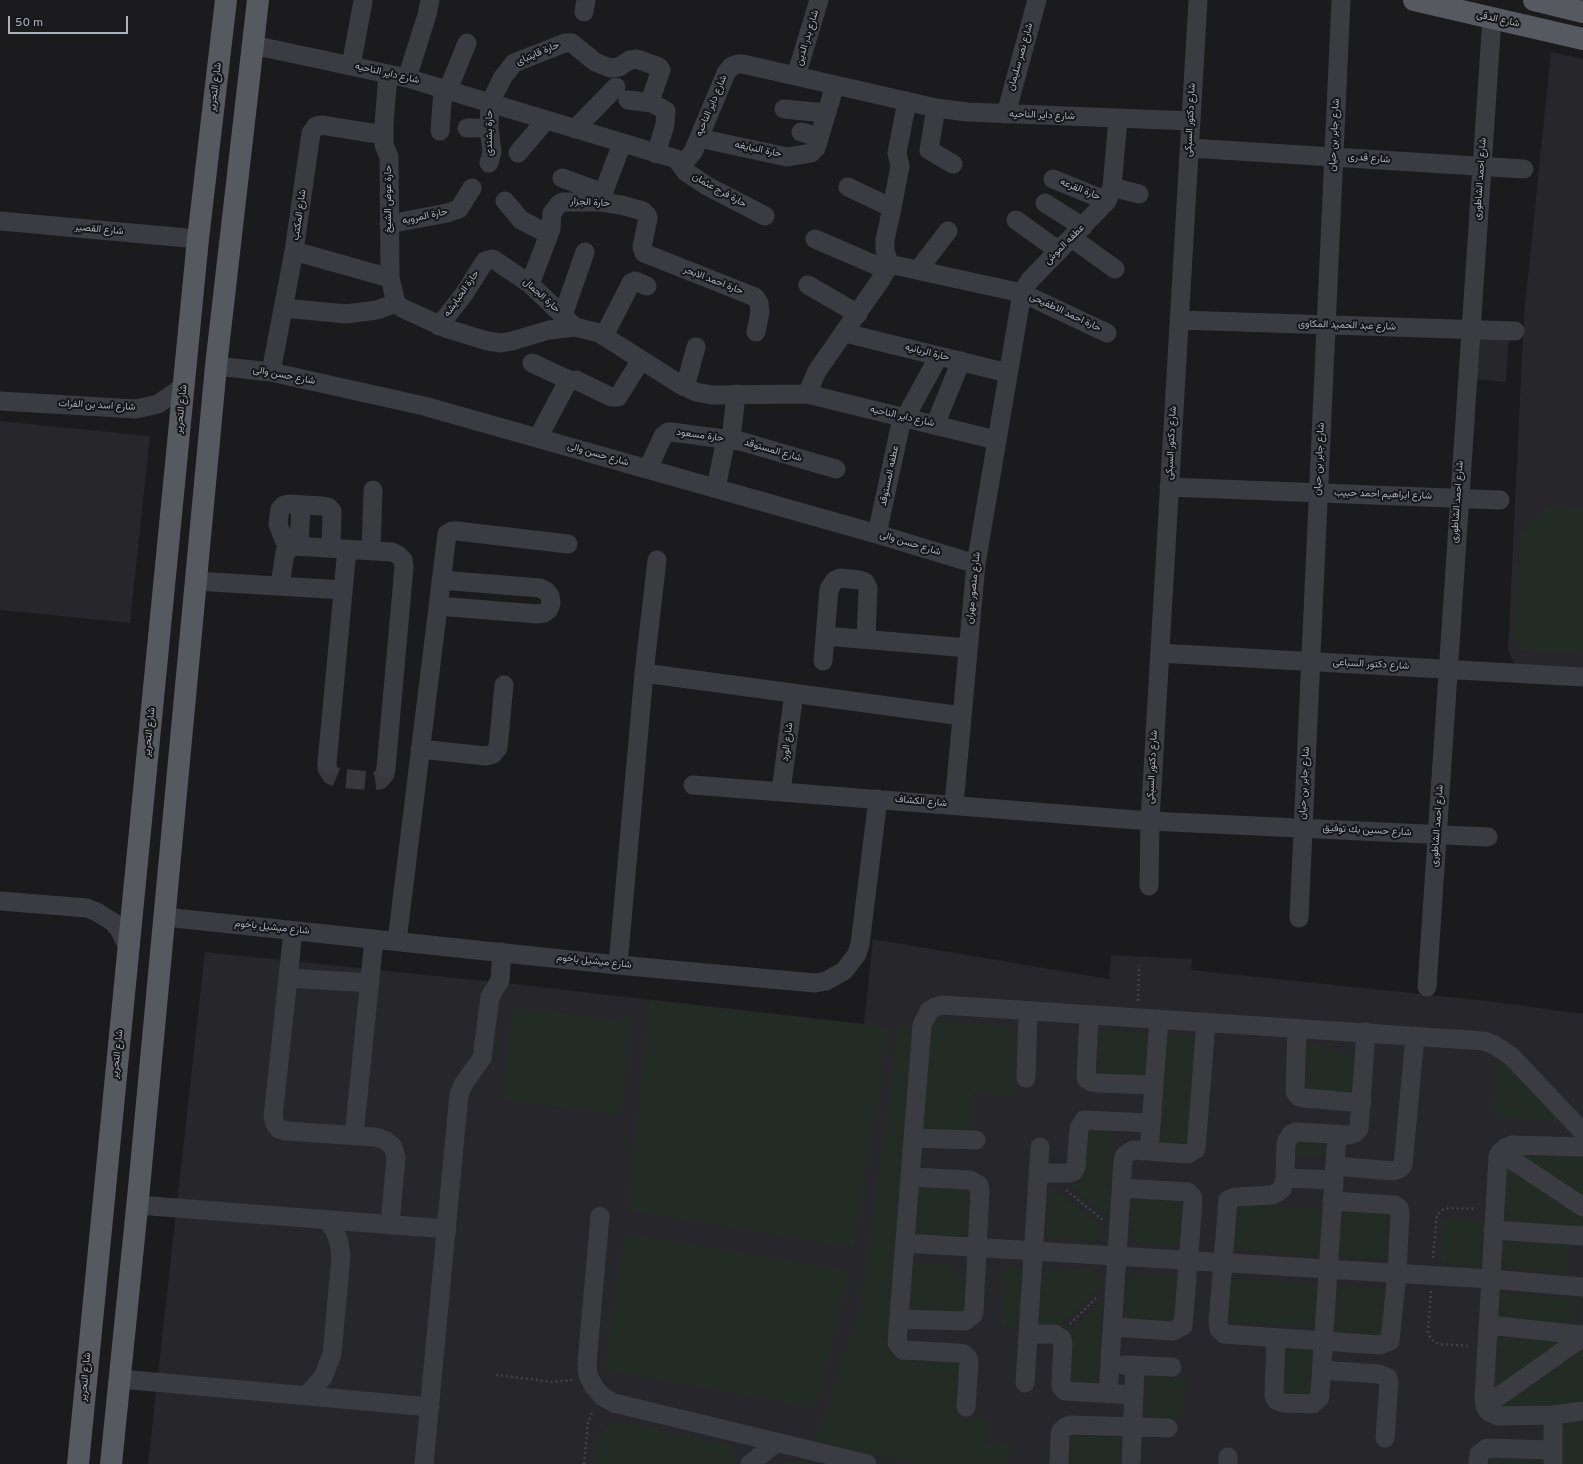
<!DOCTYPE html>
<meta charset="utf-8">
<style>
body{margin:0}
#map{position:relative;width:1583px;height:1464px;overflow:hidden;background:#1b1a1d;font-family:Overpass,sans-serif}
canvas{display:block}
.scale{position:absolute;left:8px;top:16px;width:120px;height:18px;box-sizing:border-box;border:2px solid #adb1bc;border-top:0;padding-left:5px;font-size:12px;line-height:14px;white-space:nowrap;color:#adb1bc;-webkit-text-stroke:3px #161518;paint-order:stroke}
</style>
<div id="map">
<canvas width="1583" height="1464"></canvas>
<div class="scale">50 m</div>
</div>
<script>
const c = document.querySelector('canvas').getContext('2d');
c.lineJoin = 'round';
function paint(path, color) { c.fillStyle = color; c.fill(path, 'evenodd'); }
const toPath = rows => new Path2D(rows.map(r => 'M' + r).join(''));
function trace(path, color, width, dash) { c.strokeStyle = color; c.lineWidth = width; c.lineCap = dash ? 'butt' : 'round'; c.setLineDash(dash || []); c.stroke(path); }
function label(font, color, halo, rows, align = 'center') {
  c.font = font + ' Overpass,Vazirmatn,sans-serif'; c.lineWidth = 4; c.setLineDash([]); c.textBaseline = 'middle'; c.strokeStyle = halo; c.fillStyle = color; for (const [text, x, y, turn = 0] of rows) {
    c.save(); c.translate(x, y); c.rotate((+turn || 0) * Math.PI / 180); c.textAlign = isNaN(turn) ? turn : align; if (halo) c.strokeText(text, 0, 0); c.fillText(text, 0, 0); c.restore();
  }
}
paint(toPath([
 [1551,52,1583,59,1583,671,1517,668,1508,651,1524,315],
 [1472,335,1509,337,1506,382,1469,379],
 [0,421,150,436,130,623,0,610],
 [873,939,1109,979,1111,955,1192,959,1191,970,1488,1001,1583,1014,1583,1464,148,1464,205,952,514,984,864,1024]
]), '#27262a');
paint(toPath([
 [1551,507,1583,509,1583,652,1520,650,1514,634,1520,533,1534,517],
 [650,1000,888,1027,854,1247,627,1210],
 [512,1008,631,1021,621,1114,502,1100],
 [930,1021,1016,1026,1012,1095,974,1093,971,1130,924,1128],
 [899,1024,914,1026,890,1355,961,1360,957,1418,989,1418,987,1443,1010,1445,1008,1464,919,1464,814,1442,859,1311],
 [1096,1029,1147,1032,1145,1075,1094,1073],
 [1167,1033,1196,1035,1187,1147,1158,1145],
 [1305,1041,1357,1057,1354,1094,1300,1090],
 [1497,1052,1562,1121,1493,1117],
 [1087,1128,1113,1129,1109,1216,1066,1183,1080,1183],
 [1295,1140,1327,1142,1326,1157,1295,1155],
 [1522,1152,1583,1157,1583,1199,1520,1157],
 [1504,1164,1583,1216,1583,1229,1509,1225,1502,1220],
 [1048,1185,1102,1227,1104,1234,1100,1240,1093,1241,1045,1237],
 [918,1186,970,1189,967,1236,915,1233],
 [1131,1193,1185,1196,1182,1246,1139,1244,1128,1231],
 [1235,1204,1323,1210,1320,1256,1232,1251],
 [1338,1209,1389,1212,1387,1260,1335,1257],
 [1443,1219,1486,1221,1483,1266,1440,1263],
 [624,1234,850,1271,816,1408,604,1369],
 [1499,1237,1568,1242,1566,1273,1496,1268],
 [909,1263,953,1265,953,1278,969,1279,967,1316,906,1313],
 [1004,1267,1023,1268,1020,1327,1001,1326],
 [1092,1269,1098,1271,1104,1283,1056,1329,1038,1328,1043,1271],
 [1139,1274,1178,1275,1176,1322,1122,1319,1124,1282],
 [1228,1278,1318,1283,1316,1327,1226,1323],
 [1331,1285,1384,1288,1382,1336,1328,1333],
 [1498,1292,1573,1298,1571,1327,1496,1321],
 [1103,1299,1098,1388,1066,1381,1068,1332],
 [1494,1336,1563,1341,1490,1394],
 [1282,1343,1312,1344,1310,1397,1280,1396],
 [1583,1348,1583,1406,1502,1407,1502,1404],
 [1147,1375,1185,1378,1182,1418,1144,1416],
 [618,1421,732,1446,738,1464,595,1464,597,1433],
 [1583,1421,1583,1464,1566,1464,1561,1454,1560,1427],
 [1070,1435,1121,1437,1120,1464,1069,1464],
 [1483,1455,1538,1459,1543,1464,1482,1464],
 [799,1461,818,1464,779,1464,786,1462]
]), '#222b24');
trace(toPath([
 [327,763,327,768,331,775,338,778,372,781,380,780,385,774,386,768]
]), '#38383d', 19, [19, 10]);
trace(toPath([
 [1138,1001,1139,965],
 [1066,1190,1103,1220],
 [1433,1258,1437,1215,1442,1210,1449,1208,1477,1209],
 [1431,1291,1428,1331,1430,1337,1434,1342,1441,1344,1470,1346],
 [1070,1324,1096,1298],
 [496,1375,553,1382,573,1380],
 [584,1464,588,1423,593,1410]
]), '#414349', 2.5, [2, 3]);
trace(toPath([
 [584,12,586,0],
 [253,45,407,78,683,161,688,158,693,152,726,73,732,66,738,64,743,64,936,108,967,112,1191,121],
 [351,66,363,1],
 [388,74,384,124,384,145,389,157,390,278],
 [796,76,819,0],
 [407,78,427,15,430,0],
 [448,90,467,43],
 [628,100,652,103],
 [936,108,929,150,953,164],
 [784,109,826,113],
 [1006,114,1037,0],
 [467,128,489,128],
 [575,129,616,87],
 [440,131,443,89],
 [801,132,819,137],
 [699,138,787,157,811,153,816,148,835,85],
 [1190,148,1524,169],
 [518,153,546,120],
 [677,160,686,172,707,186,765,216],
 [489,163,492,152,489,128,490,103,503,77,514,63,565,43,572,43,595,62,610,68,619,67,630,60,637,59,659,67,661,70,651,98,652,103,666,111,665,125,656,154],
 [562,178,603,193],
 [1053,179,1107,201],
 [1112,187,1139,194],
 [505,201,521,220,548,234],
 [600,202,622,143],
 [1045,203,1083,227],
 [892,208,900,166,897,153,907,101],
 [1016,220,1059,251],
 [0,221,198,239],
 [389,224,447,213,459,209,472,188],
 [1072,238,1115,269],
 [815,239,887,270],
 [294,251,390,278,396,303,402,308,448,329,487,341,501,343,512,341,549,330,575,327,599,333,681,385,696,392,712,395,807,394,996,440],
 [889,264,1022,293,1107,333],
 [918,270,948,231],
 [530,284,551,229,552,213,559,204,563,202,600,202,621,205,643,211,647,215,648,218,642,247,644,253,755,297,759,303,760,312,756,332],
 [808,285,858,314],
 [284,308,346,314,377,310,396,303],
 [563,315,585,252],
 [1179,320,1515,331],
 [439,326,464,294,485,261,493,259,530,284,575,327],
 [845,333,1008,373],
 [604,336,631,283,635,281,647,286],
 [532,363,571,381],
 [216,366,271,372,424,406,877,534,976,564],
 [271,372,294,251,311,133,316,126,321,125,384,135],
 [685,387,696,347],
 [807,394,817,371,882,278,889,264,885,250,885,240,892,208,848,187],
 [0,401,136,409,158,404,177,391,185,383],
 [905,418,939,356],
 [935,425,961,361],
 [538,438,567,383,576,380,611,397,618,397,641,360],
 [731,440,736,394],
 [648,469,663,436,668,432,671,432,740,441,836,469],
 [1169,487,1500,500],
 [716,488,726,439],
 [877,534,902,418],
 [299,546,301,505],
 [290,547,284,540,278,524,280,509,284,505,289,504,322,506,328,507,332,511,331,548],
 [371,551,373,490],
 [196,581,343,590],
 [280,586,285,552,294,546,392,552,398,555,403,560,404,567,386,768],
 [438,606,537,614,544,613,549,609,551,603,550,596,546,591,540,588,441,580],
 [825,636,968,648],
 [1160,653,1583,677],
 [823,661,829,589,835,580,840,578,859,580,865,582,868,588,866,639],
 [644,673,962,716],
 [420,749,486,756,493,754,498,748,504,685],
 [327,763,347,549],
 [693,785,1150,821,1488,837],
 [781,791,794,693],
 [954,805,976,564,1022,293,1030,280,1107,201,1112,187,1118,119],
 [1149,886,1150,821,1198,0],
 [0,901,87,908,97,912,113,922,119,929,128,947],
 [165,917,618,965,815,983,826,981,844,971,857,954,860,944,878,799],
 [1299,918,1341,0],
 [293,931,273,1117,275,1124,279,1129,286,1131,375,1137,385,1140,393,1147,396,1157,390,1225],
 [397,941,447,534,452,531,457,531,568,544],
 [618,965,644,673,657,560],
 [288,978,370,983],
 [1427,987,1492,18],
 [1089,1015,1086,1078,1091,1082,1097,1083,1154,1085],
 [1297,1028,1295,1092,1299,1097,1305,1098,1362,1103],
 [1026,1078,1028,1011],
 [354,1135,374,939],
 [913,1138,976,1140],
 [1583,1147,1512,1145,1505,1148,1498,1156,1484,1398,1485,1406,1488,1411,1498,1416,1553,1415,1583,1411],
 [1149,1151,1159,1019],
 [1500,1152,1583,1207],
 [1335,1166,1393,1171,1399,1169,1403,1165,1415,1036],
 [1038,1173,1068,1173,1073,1172,1076,1167,1079,1128,1084,1120,1151,1123],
 [1285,1178,1334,1180],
 [1332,1201,1395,1205,1399,1208,1400,1213,1397,1273,1390,1341,1380,1345,1224,1334,1219,1329,1218,1322,1228,1200,1235,1197,1273,1195,1282,1189,1285,1178,1286,1143,1291,1134,1295,1132,1349,1135,1355,1133,1359,1129,1366,1032],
 [138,1205,447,1229],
 [600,1216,587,1363,588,1375,594,1387,603,1397,614,1403,867,1464],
 [1493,1230,1583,1236],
 [905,1243,1490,1279,1583,1287],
 [899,1319,965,1321,973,1315,974,1311,980,1190,979,1185,970,1180,910,1177],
 [1488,1325,1583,1335],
 [1113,1327,1173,1331,1183,1326,1193,1201,1192,1196,1188,1192,1122,1188],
 [1028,1334,1055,1334,1062,1339,1063,1344,1061,1381,1061,1387,1065,1391,1134,1395],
 [1276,1338,1274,1396,1276,1400,1283,1403,1313,1404,1320,1397,1320,1393,1337,1134],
 [1124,1365,1172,1367],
 [1322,1370,1379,1374,1388,1378,1389,1382,1385,1438],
 [121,1379,430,1407],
 [1025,1383,1040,1147],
 [1108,1394,1123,1160,1125,1155,1133,1150,1188,1154,1196,1149,1206,1022],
 [306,1396,323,1377,332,1354,341,1256,339,1243,335,1231,327,1220],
 [1485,1406,1583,1337],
 [966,1407,969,1363,968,1358,964,1354,958,1353,903,1350,897,1343,922,1025,929,1011,935,1007,943,1005,1485,1041,1494,1045,1511,1056,1583,1132],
 [1553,1415,1553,1464],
 [424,1464,459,1094,464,1083,482,1058,490,997,500,980,502,952],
 [750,1464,777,1442],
 [1059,1464,1060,1436,1061,1431,1065,1427,1070,1425,1168,1428],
 [1131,1464,1135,1365],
 [1228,1464,1228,1457],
 [1478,1464,1479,1454,1487,1448,1553,1450]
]), '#3b3c42', 19);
trace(toPath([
 [1414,0,1583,39],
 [1534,0,1583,12],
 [78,1464,198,239,226,0],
 [111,1464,139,1188,216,366,258,0]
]), '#575961', 22);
label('10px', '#adb1bc', '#161518', [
 ["شارع الدقى",1498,20,13],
 ["شارع بدر الدين",808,38,-73],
 ["حارة قايتباى",538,54,-23],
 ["شارع نصر سليمان",1021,57,-74],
 ["شارع داير الناحيه",387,74,13],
 ["شارع التحرير",216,87,-83],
 ["شارع داير الناحيه",712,106,-67],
 ["شارع داير الناحيه",1042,116,2],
 ["شارع دكتور السبكى",1191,120,-87],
 ["حارة بشندى",490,133,-90],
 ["شارع جابر بن حيان",1335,135,-87],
 ["حارة النبايغه",758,150,12],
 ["شارع قدرى",1369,159,4],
 ["شارع احمد الشاطورى",1481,179,-86],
 ["حارة القرعه",1080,190,22],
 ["حارة فرج عثمان",719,191,29],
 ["حارة عوض الشيخ",389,199,-90],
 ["حارة الجزار",590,203,3],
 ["شارع المكتب",300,215,-82],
 ["حارة المرويه",425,217,-12],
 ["شارع القصير",99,230,5],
 ["عطفه الموش",1065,245,-45],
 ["حارة احمد الابحر",713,281,21],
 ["حارة الحبايشه",462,294,-55],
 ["حارة الجمال",541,296,42],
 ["حارة احمد الاطفيحى",1065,313,25],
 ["شارع عبد الحميد المكاوى",1347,326,2],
 ["حارة الريانيه",927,353,14],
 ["شارع حسن والى",284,376,11],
 ["شارع اسد بن الفرات",97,406,3],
 ["شارع التحرير",182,409,-84],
 ["شارع داير الناحيه",902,417,13],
 ["حارة مسعود",700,436,8],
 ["شارع دكتور السبكى",1172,443,-87],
 ["شارع المستوقد",773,451,16],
 ["شارع حسن والى",598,455,16],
 ["شارع جابر بن حيان",1320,459,-87],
 ["عطفه المستوقد",890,476,-78],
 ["شارع ابراهيم احمد حبيب",1383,495,2],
 ["شارع احمد الشاطورى",1458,502,-86],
 ["شارع حسن والى",910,544,17],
 ["شارع منصور مهران",974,588,-84],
 ["شارع دكتور السباعى",1371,665,3],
 ["شارع التحرير",150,732,-84],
 ["شارع الورد",788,742,-83],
 ["شارع دكتور السبكى",1153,767,-87],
 ["شارع جابر بن حيان",1305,783,-87],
 ["شارع الكشاف",921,802,5],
 ["شارع احمد الشاطورى",1438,826,-86],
 ["شارع حسين بك توفيق",1367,831,3],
 ["شارع ميشيل باخوم",272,928,6],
 ["شارع ميشيل باخوم",594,962,6],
 ["شارع التحرير",118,1054,-84],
 ["شارع التحرير",86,1377,-85]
]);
</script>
